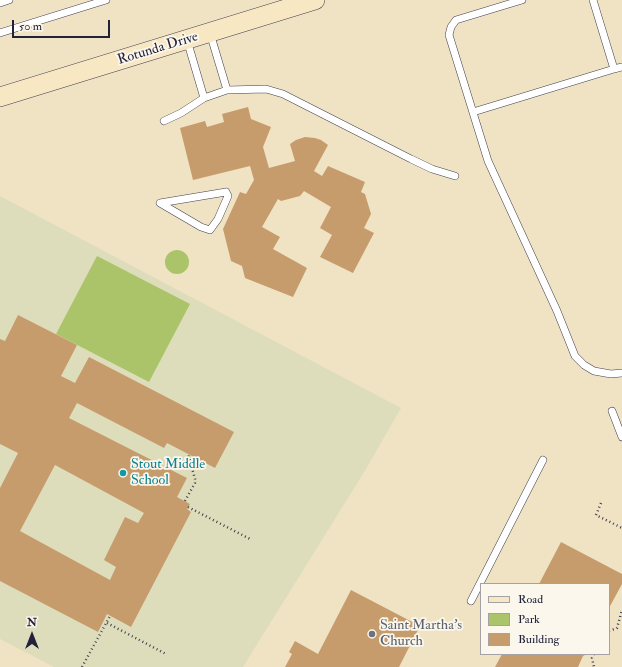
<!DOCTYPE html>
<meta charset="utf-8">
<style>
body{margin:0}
#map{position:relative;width:622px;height:667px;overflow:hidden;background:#efe3c4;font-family:"IM FELL Double Pica",serif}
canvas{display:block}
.legend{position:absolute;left:480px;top:583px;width:130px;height:72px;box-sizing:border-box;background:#fbf7ec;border:1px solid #a4a2a5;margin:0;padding:5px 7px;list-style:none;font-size:12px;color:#22223b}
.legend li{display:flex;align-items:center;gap:8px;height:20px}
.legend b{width:20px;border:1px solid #a4a2a5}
.north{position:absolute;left:12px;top:615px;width:40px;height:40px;-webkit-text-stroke:3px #fbf7ec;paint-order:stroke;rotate:0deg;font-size:11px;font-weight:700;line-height:16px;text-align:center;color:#22223b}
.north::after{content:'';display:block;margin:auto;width:14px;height:18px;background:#22223b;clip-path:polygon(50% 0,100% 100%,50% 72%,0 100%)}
.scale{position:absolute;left:12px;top:20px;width:98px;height:18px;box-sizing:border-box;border:2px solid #22223b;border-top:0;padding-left:5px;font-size:12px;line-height:14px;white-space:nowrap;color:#22223b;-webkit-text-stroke:3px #fbf7ec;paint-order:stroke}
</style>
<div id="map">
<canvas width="622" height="667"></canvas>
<ul class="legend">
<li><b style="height:5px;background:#f8e7c3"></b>Road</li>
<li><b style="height:11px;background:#abc469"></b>Park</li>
<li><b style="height:11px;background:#c79c6c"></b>Building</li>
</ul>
<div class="north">N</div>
<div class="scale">50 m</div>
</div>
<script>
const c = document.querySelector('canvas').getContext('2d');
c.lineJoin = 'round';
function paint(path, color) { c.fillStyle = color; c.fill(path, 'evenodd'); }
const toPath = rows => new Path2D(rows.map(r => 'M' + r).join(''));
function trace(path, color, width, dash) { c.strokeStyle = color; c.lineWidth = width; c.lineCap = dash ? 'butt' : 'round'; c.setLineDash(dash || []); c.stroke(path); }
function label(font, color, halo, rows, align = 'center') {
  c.font = font + ' "IM FELL Double Pica",serif'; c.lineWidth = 3.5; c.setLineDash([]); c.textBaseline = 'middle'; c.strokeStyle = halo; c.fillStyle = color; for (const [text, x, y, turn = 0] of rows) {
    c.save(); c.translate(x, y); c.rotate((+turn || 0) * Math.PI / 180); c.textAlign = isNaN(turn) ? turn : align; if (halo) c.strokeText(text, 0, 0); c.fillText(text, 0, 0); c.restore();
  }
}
paint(toPath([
 [0,196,401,408,366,469,243,667,54,667,0,639]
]), '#deddbb');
paint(toPath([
 '165 262a12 12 0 1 1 24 0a12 12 0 1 1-24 0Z',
 [97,256,190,304,149,382,56,334]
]), '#abc469');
paint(toPath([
 [248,107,251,119,271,127,263,147,269,168,295,161,290,144,296,140,305,137,315,138,321,140,328,145,314,171,322,176,328,166,365,182,361,192,365,194,371,214,364,228,374,233,353,273,320,257,332,235,320,228,331,207,304,191,300,196,281,201,278,199,262,227,280,237,273,249,307,268,293,297,245,278,242,266,231,261,223,229,240,192,246,194,254,180,250,166,193,180,180,128,205,121,207,127,224,122,222,114],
 [18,315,77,345,61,376,75,383,89,357,234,432,215,468,167,443,164,448,77,403,69,418,187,478,177,497,190,504,187,509,191,512,131,627,107,614,98,632,0,581,0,488,18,453,0,444,0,339,5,341],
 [55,465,144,513,138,523,125,517,104,560,116,567,110,580,20,531],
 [561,542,622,574,622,584,609,608,609,584,539,584],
 [351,590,420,626,399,667,285,667,292,654,289,652,295,641,318,654],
 [502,654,587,654,583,656,578,667,495,667]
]), '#c79c6c');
const lane = toPath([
 [522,0,456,20,451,27,449,35,488,161,557,311,575,356,584,365,594,371,611,374,622,373],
 [593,0,614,69,622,67],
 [0,3,9,0],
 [0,33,106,0],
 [210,33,227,90],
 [187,40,204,98],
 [473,112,614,69],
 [164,121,181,113,204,98,227,90,266,89,283,94,411,159,432,169,455,176],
 [226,192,228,196,218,219,210,230,201,227,160,203,226,192],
 [612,411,622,437],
 [471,601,543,460]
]);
const secondary = toPath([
 [0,97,315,0]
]);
trace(lane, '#413f50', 8);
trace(secondary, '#413f50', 20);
trace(toPath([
 [185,501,195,483,195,479,188,454],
 [601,503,596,515,622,528],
 [188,507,252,540],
 [107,623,166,654],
 [609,631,617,628,622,610],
 [594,654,592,658,594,667],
 [82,667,110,616]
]), '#413f50', 2.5, [1, 3]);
trace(lane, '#fff', 7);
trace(secondary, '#f8e7c3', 19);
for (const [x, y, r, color] of [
 [123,473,4,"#0f9aa8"],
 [372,634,4,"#6b7280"]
]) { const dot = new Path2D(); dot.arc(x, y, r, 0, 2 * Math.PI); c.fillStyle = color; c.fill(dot); trace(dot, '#fbf7ec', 1.5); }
label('14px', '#22223b', '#fbf7ec', [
 ["Rotunda Drive",158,49,-17]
]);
label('14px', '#0d838f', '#fbf7ec', [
 ["Stout Middle",131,465],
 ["School",131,481]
], 'left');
label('14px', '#5b616d', '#fbf7ec', [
 ["Saint Martha’s",380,626],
 ["Church",380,642]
], 'left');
</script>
